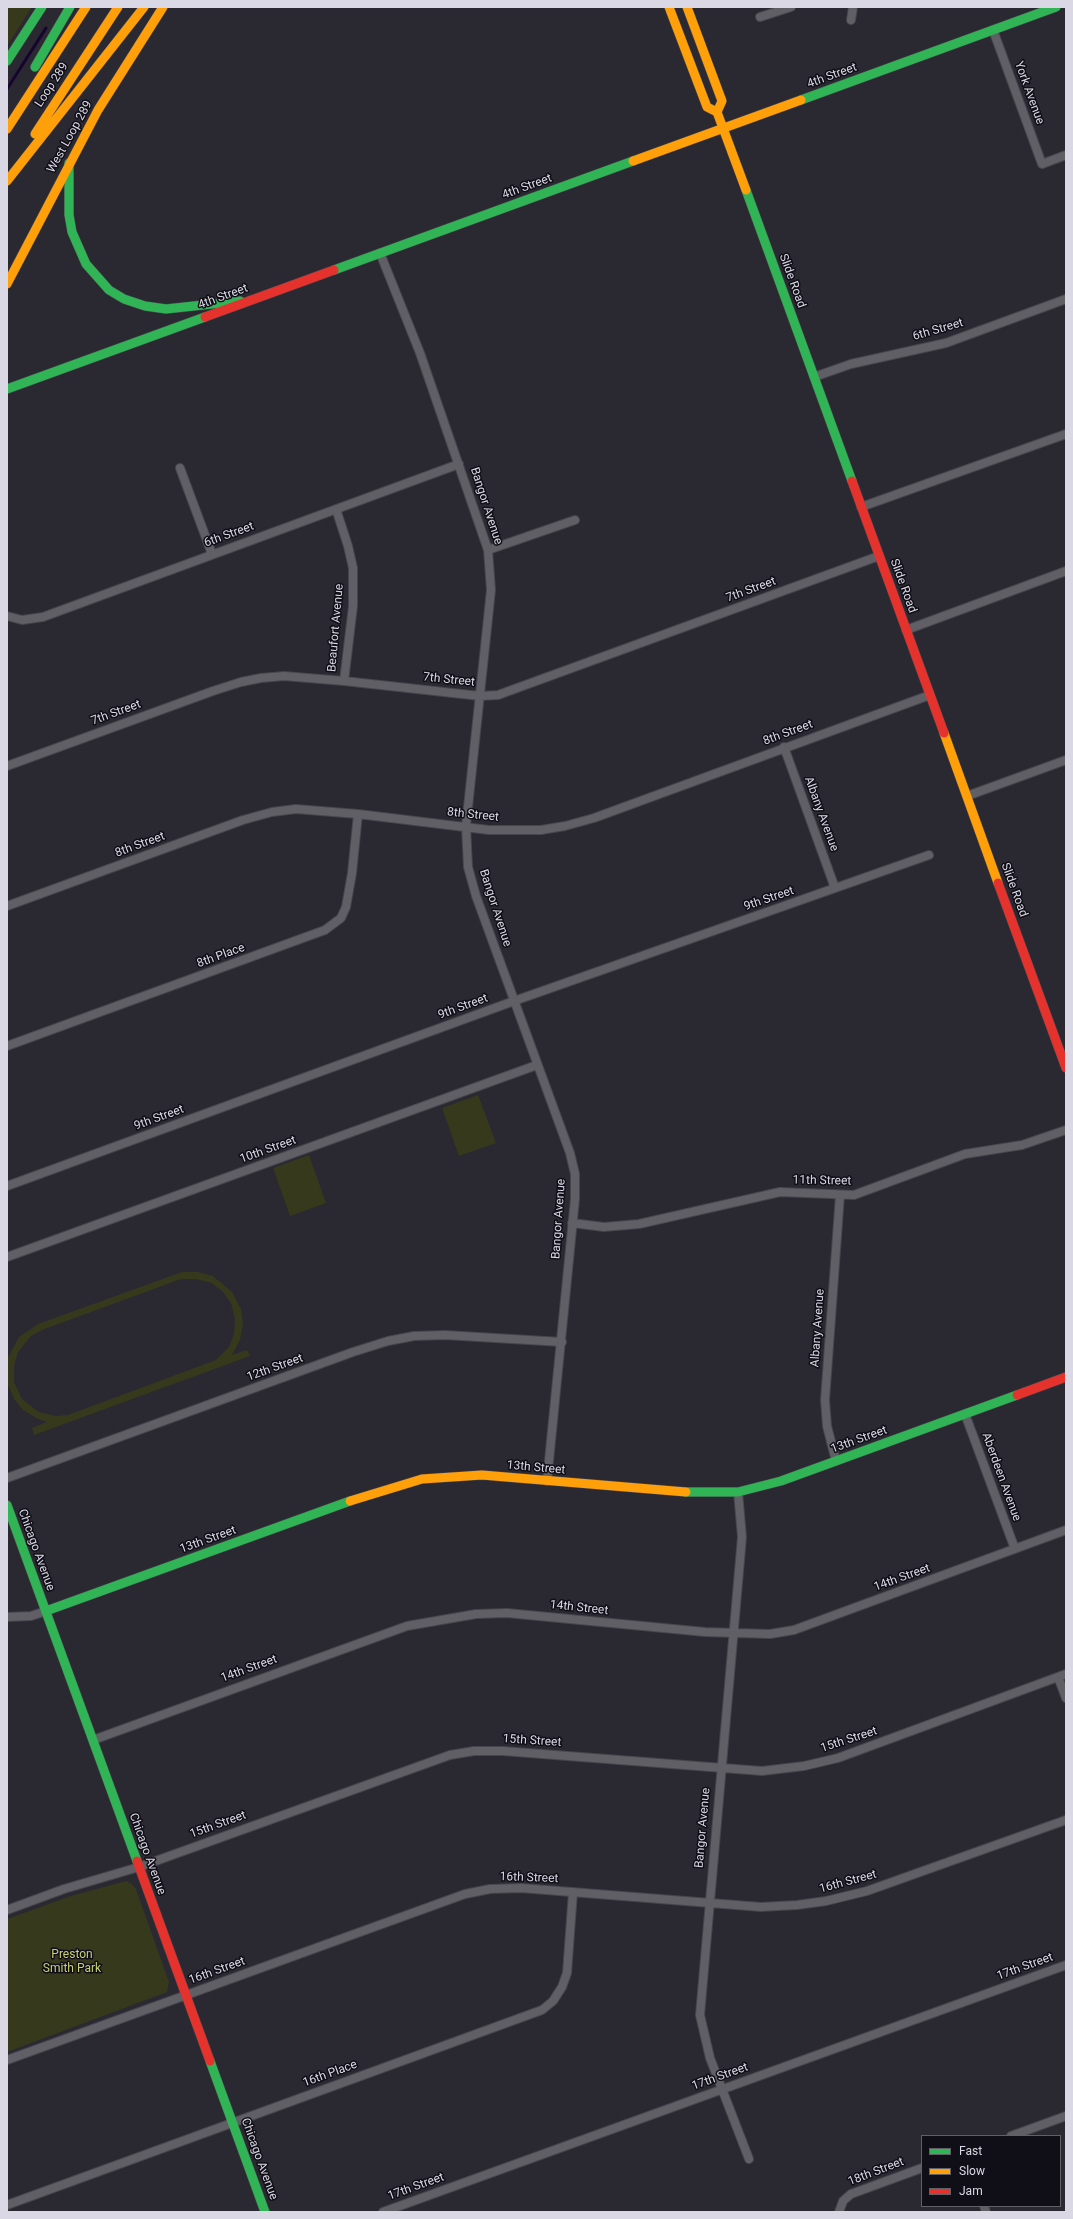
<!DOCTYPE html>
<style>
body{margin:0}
#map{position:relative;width:1073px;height:2219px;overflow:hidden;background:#2a2831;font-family:Roboto,sans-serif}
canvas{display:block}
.frame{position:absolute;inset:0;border:8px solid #dad8e4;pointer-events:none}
.legend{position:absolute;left:921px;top:2135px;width:140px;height:72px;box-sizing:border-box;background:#100e16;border:1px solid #615f68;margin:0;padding:5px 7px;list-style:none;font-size:12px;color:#dad8e4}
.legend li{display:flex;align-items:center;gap:8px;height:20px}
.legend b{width:20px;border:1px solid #615f68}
</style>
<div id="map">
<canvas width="1073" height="2219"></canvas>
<div class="frame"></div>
<ul class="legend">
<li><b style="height:5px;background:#30b455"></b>Fast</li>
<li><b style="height:5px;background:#ff9f0a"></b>Slow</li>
<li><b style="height:5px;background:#e5322d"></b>Jam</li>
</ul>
</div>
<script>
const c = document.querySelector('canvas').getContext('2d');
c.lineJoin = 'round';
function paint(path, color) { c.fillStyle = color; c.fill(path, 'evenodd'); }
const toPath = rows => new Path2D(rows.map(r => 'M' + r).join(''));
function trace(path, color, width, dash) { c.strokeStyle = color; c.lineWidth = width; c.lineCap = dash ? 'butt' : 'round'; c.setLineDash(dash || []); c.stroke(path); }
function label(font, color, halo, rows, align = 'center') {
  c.font = font + ' Roboto,sans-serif'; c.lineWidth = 3; c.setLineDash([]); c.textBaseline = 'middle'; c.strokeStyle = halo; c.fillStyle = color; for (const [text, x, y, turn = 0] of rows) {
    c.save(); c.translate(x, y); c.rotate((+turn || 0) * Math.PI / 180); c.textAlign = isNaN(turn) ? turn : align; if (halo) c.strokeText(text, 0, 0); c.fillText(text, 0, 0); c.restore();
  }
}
paint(toPath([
 [7,7,32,7,7,46],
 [478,1095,496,1143,459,1156,442,1108],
 [309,1155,326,1203,290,1216,273,1168],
 [182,1272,198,1272,213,1276,232,1292,241,1309,243,1324,240,1340,232,1355,247,1350,250,1356,34,1435,32,1428,47,1422,36,1418,23,1410,14,1399,7,1383,7,1359,19,1337,38,1324],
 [181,1279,196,1279,212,1283,223,1292,231,1303,235,1319,234,1334,229,1347,216,1360,68,1415,56,1416,39,1412,22,1399,14,1382,14,1366,18,1352,31,1336,42,1330],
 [126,1881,132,1884,136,1889,169,1982,167,1992,7,2052,7,1919,71,1896]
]), '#37391d');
trace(toPath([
 [7,89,46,28]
]), '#160530', 3);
const street = toPath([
 [760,17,791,7],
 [851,20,853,7],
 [993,30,1042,164,1066,155],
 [380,253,420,353,488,550,491,590,466,826,468,867,476,896,570,1153,575,1174,575,1199,547,1481],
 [814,377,851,364,946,343,1066,299],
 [180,468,212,554],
 [861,507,1066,434],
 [336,509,348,546,353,568,353,606,344,681],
 [488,550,575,520],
 [7,616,22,620,43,617,459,464],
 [906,630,1066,571],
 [784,747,835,888],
 [7,766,213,691,241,682,261,678,284,676,344,681,480,696,498,695,879,556],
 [967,796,1066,760],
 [7,906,243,820,272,812,296,809,358,814,489,830,541,830,565,826,594,818,930,695],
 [7,1046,325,930,341,918,346,907,352,873,358,814],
 [7,1186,514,1001,929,855],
 [572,1223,604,1227,639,1224,780,1192,854,1195,965,1154,1022,1145,1066,1130],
 [7,1257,537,1065],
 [965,1414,1015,1549],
 [836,1461,827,1426,825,1400,840,1195],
 [7,1478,353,1352,388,1341,414,1336,445,1335,562,1342],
 [738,1492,742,1537,700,2015,710,2058,749,2159],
 [7,1617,31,1616,46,1611],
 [1058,1677,1066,1698],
 [93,1740,407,1626,476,1614,507,1613,705,1632,770,1634,794,1630,1066,1530],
 [7,1910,64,1889,139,1867,450,1755,474,1751,503,1751,762,1771,804,1766,838,1758,1066,1674],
 [7,2060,465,1894,490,1889,521,1888,761,1907,797,1905,826,1901,867,1891,1066,1820],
 [1011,2136,1066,2116],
 [7,2205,542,2010,553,2001,562,1987,567,1973,573,1892],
 [984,2206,986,2212],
 [383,2212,1066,1965],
 [839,2212,843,2201,851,2194,922,2168]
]);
const fast = toPath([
 [7,61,42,7],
 [35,67,70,7],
 [801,100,1056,7],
 [69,163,69,215,72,232,86,264,109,290,124,299,145,306,166,309,240,301],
 [746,190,852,481],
 [334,270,633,161],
 [7,389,205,317],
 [686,1492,738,1492,781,1481,1017,1395],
 [7,1505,137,1861],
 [46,1611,350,1501],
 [210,2061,265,2212]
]);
const slow = toPath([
 [669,7,707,107,717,112],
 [687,7,722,101,717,112,746,190],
 [7,129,86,7],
 [35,134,118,7],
 [633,161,801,100],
 [7,181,144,7],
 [7,284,98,110,163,7],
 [944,733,998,883],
 [350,1501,422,1479,482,1475,686,1492]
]);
const jam = toPath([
 [205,317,334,270],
 [852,481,944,733],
 [998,883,1066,1068],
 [1017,1395,1066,1377],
 [137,1861,210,2061]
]);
trace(street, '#47454d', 10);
trace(fast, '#47454d', 10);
trace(slow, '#47454d', 10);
trace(jam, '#47454d', 10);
trace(street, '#605f66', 8);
trace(fast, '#30b455', 9);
trace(slow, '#ff9f0a', 9);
trace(jam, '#e5322d', 9);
label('12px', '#dad8e4', '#100e16', [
 ["4th Street",832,76,-20],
 ["Loop 289",52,85,-57],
 ["York Avenue",1029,93,70],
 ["West Loop 289",70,137,-61],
 ["4th Street",527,187,-20],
 ["Slide Road",792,281,70],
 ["4th Street",223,297,-20],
 ["6th Street",938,330,-16],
 ["Bangor Avenue",486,506,72],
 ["6th Street",229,535,-20],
 ["Slide Road",903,586,70],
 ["7th Street",751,590,-20],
 ["Beaufort Avenue",336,628,-85],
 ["7th Street",449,680,6],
 ["7th Street",116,713,-20],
 ["8th Street",788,733,-20],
 ["Albany Avenue",821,814,70],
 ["8th Street",473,815,6],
 ["8th Street",140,845,-20],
 ["Slide Road",1014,890,70],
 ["9th Street",769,899,-19],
 ["Bangor Avenue",495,908,72],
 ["8th Place",221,956,-20],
 ["9th Street",463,1007,-20],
 ["9th Street",159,1118,-20],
 ["10th Street",268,1150,-20],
 ["11th Street",822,1181,1],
 ["Bangor Avenue",559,1219,-86],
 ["Albany Avenue",818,1328,-86],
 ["12th Street",275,1368,-20],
 ["13th Street",859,1440,-20],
 ["13th Street",536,1468,5],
 ["Aberdeen Avenue",1001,1477,70],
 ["13th Street",208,1540,-20],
 ["Chicago Avenue",36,1550,70],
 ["14th Street",902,1578,-20],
 ["14th Street",579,1608,6],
 ["14th Street",249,1669,-20],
 ["15th Street",849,1740,-18],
 ["15th Street",532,1741,4],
 ["15th Street",218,1825,-20],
 ["Bangor Avenue",703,1828,-85],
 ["Chicago Avenue",147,1854,70],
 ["16th Street",529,1878,2],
 ["16th Street",848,1882,-15],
 ["17th Street",1025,1967,-20],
 ["16th Street",217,1971,-20],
 ["16th Place",330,2074,-20],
 ["17th Street",720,2077,-20],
 ["Chicago Avenue",259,2159,70],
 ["18th Street",876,2172,-21],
 ["17th Street",416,2187,-20]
]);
label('12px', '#c8d175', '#100e16', [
 ["Preston",72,1955],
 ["Smith Park",72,1969]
]);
</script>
